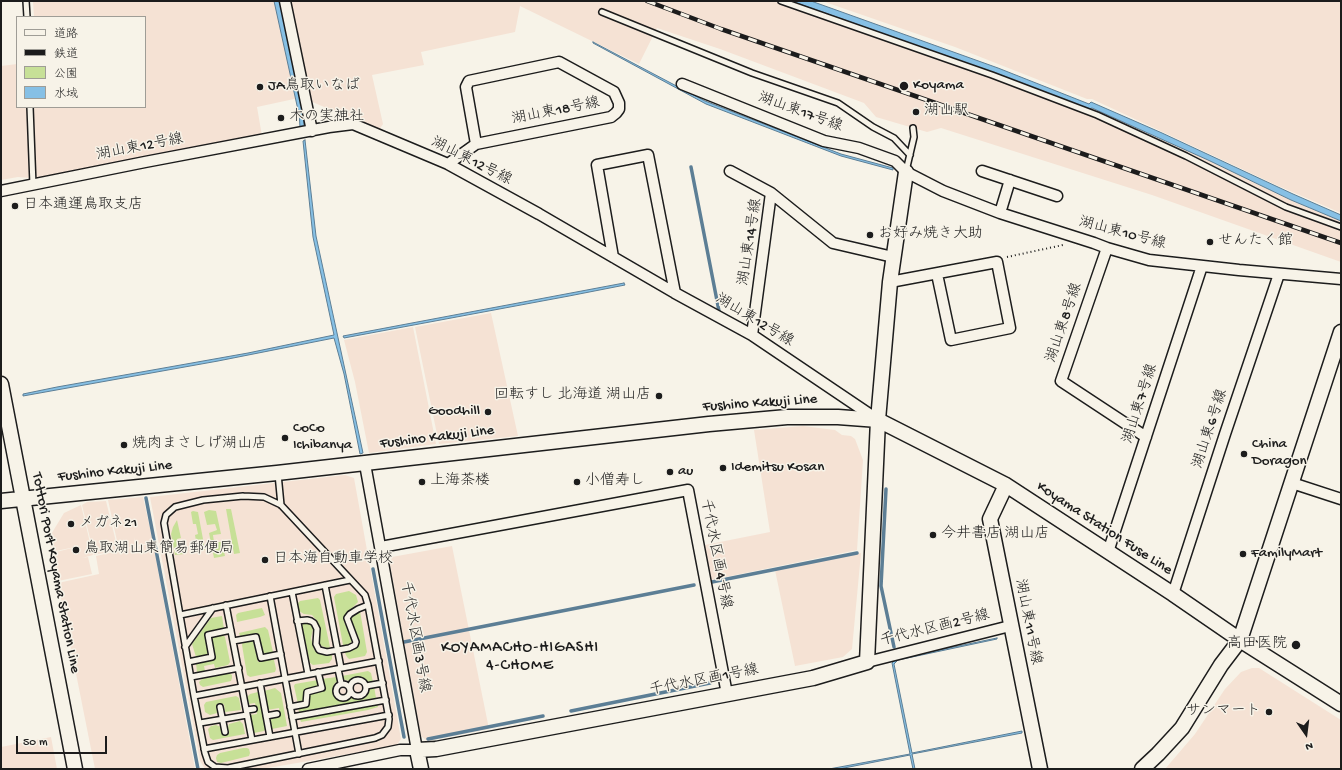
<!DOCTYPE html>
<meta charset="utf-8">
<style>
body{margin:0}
#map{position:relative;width:1342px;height:770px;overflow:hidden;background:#f7f3e8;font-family:"Gochi Hand","Klee One",sans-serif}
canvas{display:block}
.frame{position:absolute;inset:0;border:2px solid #1c1c1c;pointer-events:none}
.legend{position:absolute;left:16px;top:16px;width:130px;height:92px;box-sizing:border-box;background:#f7f3e8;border:1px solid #9f9d96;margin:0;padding:5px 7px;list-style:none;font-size:12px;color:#1c1c1c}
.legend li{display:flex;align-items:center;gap:8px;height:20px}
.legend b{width:20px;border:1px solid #9f9d96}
.north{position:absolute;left:1286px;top:714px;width:40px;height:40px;-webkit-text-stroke:3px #f7f3e8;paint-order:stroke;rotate:166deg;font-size:11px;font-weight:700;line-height:16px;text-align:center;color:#1c1c1c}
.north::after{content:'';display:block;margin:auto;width:14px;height:18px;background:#1c1c1c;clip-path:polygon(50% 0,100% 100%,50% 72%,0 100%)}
.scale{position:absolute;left:16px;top:736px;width:91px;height:18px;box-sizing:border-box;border:2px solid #1c1c1c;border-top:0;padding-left:5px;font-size:12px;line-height:14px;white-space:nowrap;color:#1c1c1c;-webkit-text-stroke:3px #f7f3e8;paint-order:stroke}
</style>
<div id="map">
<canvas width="1342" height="770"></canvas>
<div class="frame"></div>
<ul class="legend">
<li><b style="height:5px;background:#f7f3e8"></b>道路</li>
<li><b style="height:5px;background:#1c1c1c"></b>鉄道</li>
<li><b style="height:11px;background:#c7e097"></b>公園</li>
<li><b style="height:11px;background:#86c0e5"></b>水域</li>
</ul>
<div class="north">N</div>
<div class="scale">50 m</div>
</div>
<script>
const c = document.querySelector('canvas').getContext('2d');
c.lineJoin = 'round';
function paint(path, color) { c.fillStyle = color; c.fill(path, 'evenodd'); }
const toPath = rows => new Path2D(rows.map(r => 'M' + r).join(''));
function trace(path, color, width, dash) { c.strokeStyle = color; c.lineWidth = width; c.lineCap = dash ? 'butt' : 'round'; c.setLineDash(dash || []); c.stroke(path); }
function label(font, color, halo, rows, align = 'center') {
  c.font = font + ' "Gochi Hand","Klee One",sans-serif'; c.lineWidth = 3; c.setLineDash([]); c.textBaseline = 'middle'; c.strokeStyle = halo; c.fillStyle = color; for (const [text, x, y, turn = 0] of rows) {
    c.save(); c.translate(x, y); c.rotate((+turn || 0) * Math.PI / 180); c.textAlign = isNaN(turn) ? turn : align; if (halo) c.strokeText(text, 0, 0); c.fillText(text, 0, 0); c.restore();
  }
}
paint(toPath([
 [33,1,791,1,994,73,1086,110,1091,108,1208,160,1291,200,1341,221,1341,262,1152,195,941,128,927,132,876,117,864,103,720,49,657,28,639,64,520,6,515,32,421,52,424,65,372,75,383,124,379,130,310,101,294,99,257,107,262,136,42,179,18,177,1,180,1,66,17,64,17,107,145,107,145,17,34,17],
 [822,1,1341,1,1341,213,1274,184,1092,99,1087,99,955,47],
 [491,313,518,436,439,444,415,327],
 [413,327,436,444,369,453,355,382,344,340],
 [803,426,835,430,842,435,851,436,855,439,863,460,857,550,711,580,705,545,770,532,754,430],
 [345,475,354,478,401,739,396,746,262,769,205,769,200,761,150,497],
 [143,497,153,542,136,546,134,537,135,546,119,550,108,500],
 [106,501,118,550,94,555,82,505,87,502],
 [81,505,93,555,82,558,88,557,92,574,58,581,52,553,80,546,51,552,50,544,50,536,64,513],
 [153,543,195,769,95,769,58,583,99,574,96,556],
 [452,546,489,729,427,741,421,736,390,564,392,557],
 [861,553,852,649,843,657,795,666,775,570],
 [1252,668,1259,668,1341,720,1341,769,1165,769,1195,734,1225,689,1241,672],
 [51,737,57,769,1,769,1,747]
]), '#f5e2d4');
paint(toPath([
 [226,509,231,509,240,553,234,554],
 [209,510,216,511,221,534,213,535,214,542,222,542,225,556,214,558,209,533,217,530,215,524,207,525,204,512],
 [193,511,198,512,205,550,198,551,195,535,198,534,196,524,193,524,191,512],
 [177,520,181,538,177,539,179,549,183,550,184,554,175,555,171,534,173,527],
 [349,591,356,595,358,602,344,616,344,622,351,636,352,641,349,645,343,645,334,597,336,594],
 [318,598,320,600,330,647,327,648,320,645,319,642,320,628,318,622,312,615,304,614,299,611,298,603,300,601],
 [262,608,265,615,260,617,237,622,236,615,238,613],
 [360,611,367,652,365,656,349,659,347,657,344,651,355,648,357,646,359,638,351,622,351,619,352,616],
 [222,616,224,629,205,633,208,655,196,657,192,644,211,618],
 [305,623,308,623,312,626,313,629,311,638,314,650,320,653,332,655,332,659,329,663,313,665,310,663,302,625],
 [265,627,268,630,273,652,265,654,263,653,258,634,240,636,239,633],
 [223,635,225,637,230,662,228,665,215,668,214,664,204,666,205,671,197,672,196,663,212,660,214,658,211,640,214,637],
 [253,641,258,662,272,659,274,660,276,669,275,672,250,677,247,675,242,645,243,642],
 [368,671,371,673,373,682,368,683,365,679,359,677,354,677,349,681,343,679,342,676],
 [229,673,232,675,232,678,231,681,203,687,200,685,199,682,202,679],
 [337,677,338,681,334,684,333,692,336,699,339,700,347,700,352,696,359,698,363,696,367,693,369,687,374,686,376,698,299,712,298,707,308,706,309,694,324,690,321,679],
 [318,680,320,687,306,691,304,703,298,704,294,686,295,684],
 [275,688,281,693,287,726,272,729,269,719,280,717,279,708,267,710,264,691],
 [258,692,260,694,266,728,264,731,254,733,250,715,257,714,255,703,249,704,247,697,250,694],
 [236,696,239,698,241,710,225,712,224,704,216,705,217,713,210,715,205,712,204,705,206,702],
 [377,704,378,707,368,710,301,722,300,719],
 [240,721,243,724,245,734,213,740,210,738,208,729,211,726,216,725,221,727,222,734,229,734,228,727,229,724],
 [243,748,247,748,249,749,250,753,249,756,221,763,217,762,216,758,217,755,220,753]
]), '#c7e097');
const water = toPath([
 [274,1,280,1,303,109,304,128,300,128,299,110,298,110,274,1],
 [791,1,811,1,998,68,1089,104,1091,102,1162,133,1293,194,1341,215,1341,221,1291,200,1208,160,1092,108,1086,110,994,73,791,1],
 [593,42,705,101,841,154,893,168,893,170,841,156,706,104,593,43,593,42],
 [305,140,316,236,363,453,360,454,344,374,334,338,218,361,23,396,23,394,57,387,248,353,334,335,313,237,303,141,305,140],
 [624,283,625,285,569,296,344,338,343,336,624,283],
 [997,638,997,639,898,660,894,664,912,753,1022,731,1022,733,912,754,915,769,913,769,910,755,839,769,829,769,910,754,892,663,896,659,997,638]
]);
paint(water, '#86c0e5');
trace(water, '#5c7e95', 1);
trace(toPath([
 [691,167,719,311],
 [886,489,881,586,894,647],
 [146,498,198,769],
 [373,569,404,737],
 [712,582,857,553],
 [404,642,694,585],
 [571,711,710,683],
 [428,739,543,716]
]), '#5c7e95', 3.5);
const lane = toPath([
 [26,1,27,17],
 [781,1,992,75,1097,115,1186,156,1286,207,1341,227],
 [602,12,752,73,838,103,873,127,894,138,910,155],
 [30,107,33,185],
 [906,171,914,137,913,128],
 [278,474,281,505],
 [243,496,264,497,281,505,365,595,368,605,389,719,388,727,382,735,375,738,228,768,215,767,208,762,205,753,194,696,164,523,166,515,175,507,203,500,243,496],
 [325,585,341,668],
 [292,592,308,674],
 [270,596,299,754],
 [226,605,252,740],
 [180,615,350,580],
 [297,621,307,620,311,621,314,623,317,629,316,644,319,650,327,652,349,648,355,645,356,642,347,618,350,614,358,609,368,605],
 [233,641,256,637,261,658,281,654],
 [185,647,213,608],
 [188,662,212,657,208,635,231,630],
 [338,669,341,683],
 [191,677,239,668],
 '350 688a8 8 0 1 1 16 0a8 8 0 1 1-16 0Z',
 [260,683,270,737],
 '336 691a7 7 0 1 1 14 0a7 7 0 1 1-14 0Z',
 [366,686,383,683],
 [194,696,379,661],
 [220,707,225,732],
 [290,707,306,704,307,692,322,688,318,672],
 [247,710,254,709],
 [266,716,277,714],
 [292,717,386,700],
 [200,723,247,715],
 [204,749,389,715]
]);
const street = toPath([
 [285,1,312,131],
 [682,84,824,141,859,148,895,161,906,172,943,191,1000,213,1094,243,1107,248,1149,260,1239,270,1341,279],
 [448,164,476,144,611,117,616,113,619,109,619,103,614,92,559,62,469,81,466,87,476,144],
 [730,171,771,193],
 [982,171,1057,196],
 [1,191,145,162,329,127,353,124,448,164,539,214,675,293,752,335,878,420],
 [1000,213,1010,180],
 [1107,248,1061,381,1146,437],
 [613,257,597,165,648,155,675,293],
 [890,282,997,262,1010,328,951,340,937,274],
 [752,335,771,193,833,243,893,257],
 [1292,483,1341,499],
 [381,547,688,490,727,694],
 [1108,552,1202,266],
 [1173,594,1225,434,1279,274],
 [867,662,1010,626],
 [308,769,400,750,417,750,365,464]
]);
const secondary = toPath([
 [1,384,75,769],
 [1006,485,990,519,1040,769],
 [1,501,277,473,709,424,787,417,838,417,878,420,1006,485,1173,594,1240,640,1341,704],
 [421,769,417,750,436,749,813,678,867,662,878,420,890,282,906,172],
 [1142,769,1158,754,1182,728,1221,665,1240,640,1341,332]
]);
trace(lane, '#1c1c1c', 8);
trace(street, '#1c1c1c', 13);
trace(secondary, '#1c1c1c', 17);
trace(toPath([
 [1007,257,1063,245]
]), '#1c1c1c', 2, [1, 3]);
trace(lane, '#f7f3e8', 5);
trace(street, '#f7f3e8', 10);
trace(secondary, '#f7f3e8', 14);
const rail = toPath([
 [647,1,721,29,1341,243]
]);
trace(rail, '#1c1c1c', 4.5);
trace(rail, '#f7f3e8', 3, [9]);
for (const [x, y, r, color] of [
 [904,86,5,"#1c1c1c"],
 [260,87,4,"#1c1c1c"],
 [916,112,4,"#1c1c1c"],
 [281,118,4,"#1c1c1c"],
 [15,206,4,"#1c1c1c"],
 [870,235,4,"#1c1c1c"],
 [1210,242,4,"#1c1c1c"],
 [659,396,4,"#1c1c1c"],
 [488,412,4,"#1c1c1c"],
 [285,438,4,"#1c1c1c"],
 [124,445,4,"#1c1c1c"],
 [1244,454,4,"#1c1c1c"],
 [723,468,4,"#1c1c1c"],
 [670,472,4,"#1c1c1c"],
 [422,482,4,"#1c1c1c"],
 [577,482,4,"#1c1c1c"],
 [71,524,4,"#1c1c1c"],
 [933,535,4,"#1c1c1c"],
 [76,550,4,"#1c1c1c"],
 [1243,554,4,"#1c1c1c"],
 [265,560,4,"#1c1c1c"],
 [1296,645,5,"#1c1c1c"],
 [1269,712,4,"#1c1c1c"]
]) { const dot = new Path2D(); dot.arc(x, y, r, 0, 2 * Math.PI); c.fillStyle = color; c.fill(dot); trace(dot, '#f7f3e8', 1.5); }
label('15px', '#1c1c1c', '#f7f3e8', [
 ["Koyama",913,86],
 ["JA鳥取いなば",268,87],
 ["湖山駅",924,112],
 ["木の実神社",289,118],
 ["日本通運鳥取支店",23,206],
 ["お好み焼き大助",878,235],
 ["せんたく館",1218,242],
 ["回転すし 北海道 湖山店",651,396,"right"],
 ["Goodhill",480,412,"right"],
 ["CoCo",293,429],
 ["Ichibanya",293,446],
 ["焼肉まさしげ湖山店",132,445],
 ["China",1252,445],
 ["Doragon",1252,462],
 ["Idemitsu Kosan",731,468],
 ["au",678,472],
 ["上海茶楼",430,482],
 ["小僧寿し",585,482],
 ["メガネ21",79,524],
 ["今井書店 湖山店",941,535],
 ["鳥取湖山東簡易郵便局",84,550],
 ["FamilyMart",1251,554],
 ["日本海自動車学校",273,560],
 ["高田医院",1287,645,"right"],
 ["サンマート",1261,712,"right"]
], 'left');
label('15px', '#1c1c1c', '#f7f3e8', [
 ["湖山東18号線",556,112,-11],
 ["湖山東17号線",800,113,20],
 ["湖山東12号線",140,148,-11],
 ["湖山東12号線",471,162,27],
 ["湖山東10号線",1122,234,15],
 ["湖山東14号線",751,242,-81],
 ["湖山東12号線",754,321,31],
 ["湖山東8号線",1065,323,-71],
 ["Fushino Kakuji Line",760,404,-4],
 ["湖山東7号線",1141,404,-72],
 ["湖山東6号線",1211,429,-72],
 ["Fushino Kakuji Line",437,438,-7],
 ["Fushino Kakuji Line",115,472,-6],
 ["Koyama Station Fuse Line",1104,529,33],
 ["千代水区画4号線",715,554,79],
 ["Tottori Port Koyama Station Line",55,573,79],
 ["湖山東11号線",1027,622,79],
 ["千代水区画2号線",935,629,-14],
 ["千代水区画3号線",414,637,80],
 ["千代水区画1号線",704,681,-11]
]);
c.letterSpacing = '1px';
label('16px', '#1c1c1c', '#f7f3e8', [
 ["KOYAMACHO-HIGASHI",520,649],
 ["4-CHOME",520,667]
]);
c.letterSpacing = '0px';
</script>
